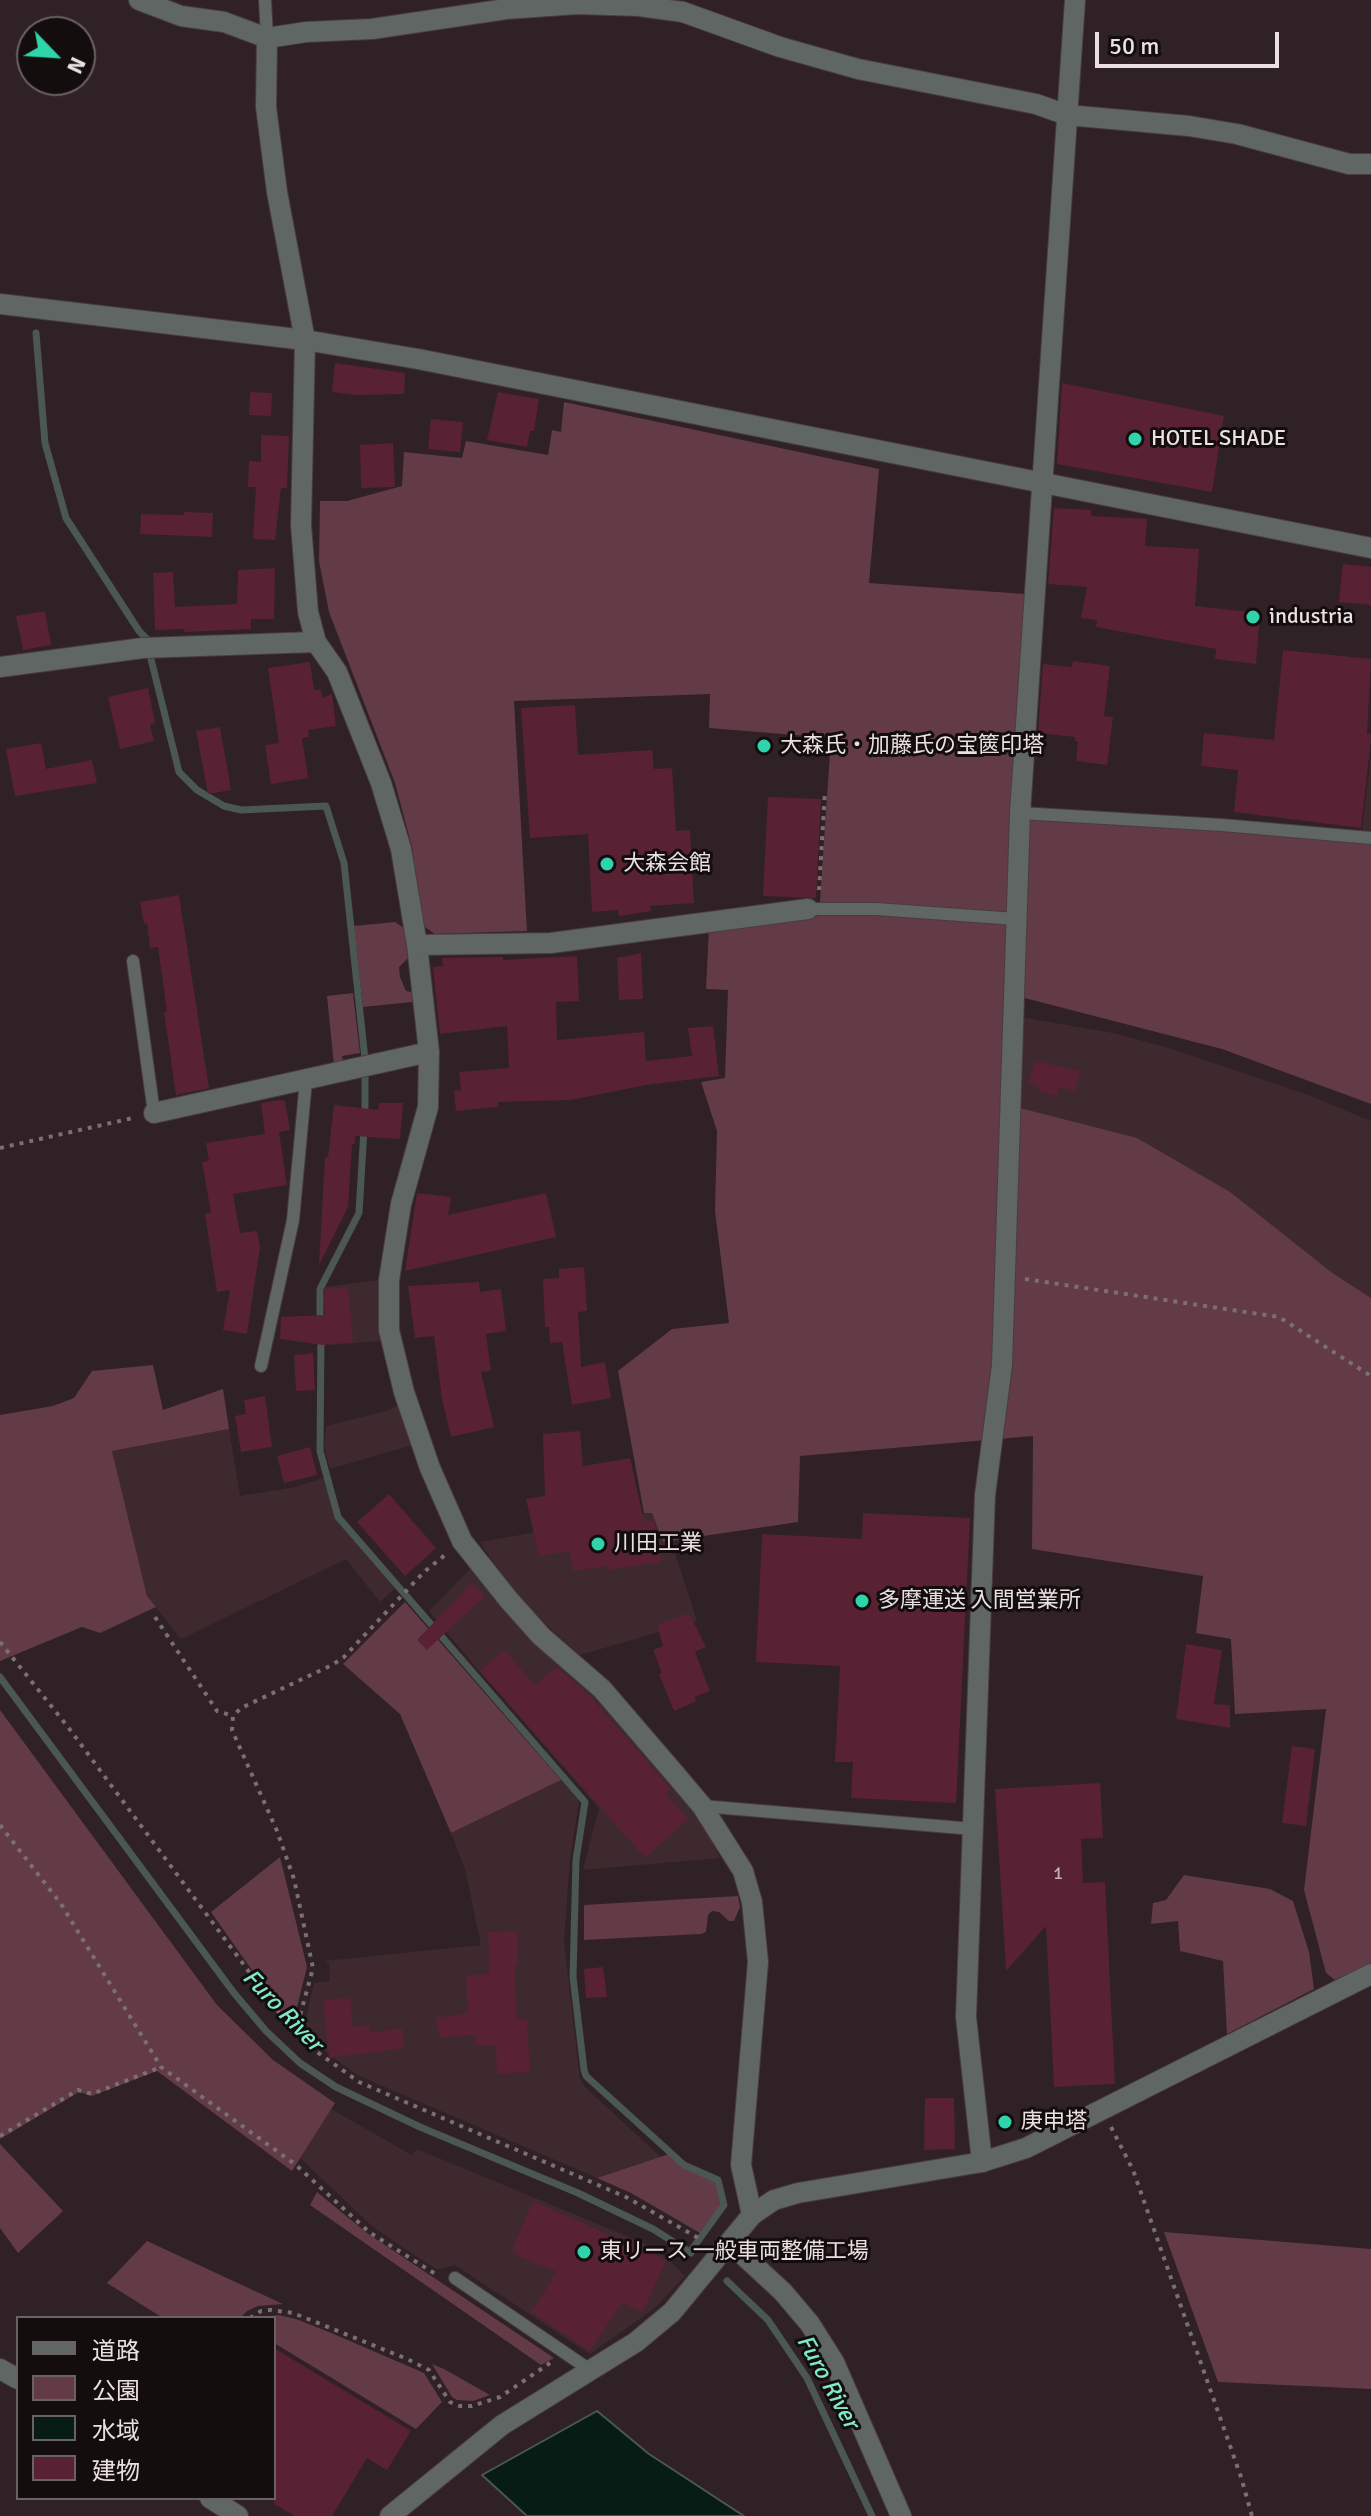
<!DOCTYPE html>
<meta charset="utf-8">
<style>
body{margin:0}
#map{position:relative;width:1371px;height:2516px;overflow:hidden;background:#2f2125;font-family:Signika,"Noto Sans JP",sans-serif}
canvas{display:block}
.legend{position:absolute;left:16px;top:2316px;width:260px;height:184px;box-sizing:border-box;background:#130d0e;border:2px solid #696163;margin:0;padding:10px 14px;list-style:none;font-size:24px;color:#eae0e2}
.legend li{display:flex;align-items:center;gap:16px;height:40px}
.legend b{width:40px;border:2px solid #696163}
.north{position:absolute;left:16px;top:16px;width:80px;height:80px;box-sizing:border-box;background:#130d0e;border:2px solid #696163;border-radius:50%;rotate:115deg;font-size:22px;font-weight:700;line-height:32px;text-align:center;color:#eae0e2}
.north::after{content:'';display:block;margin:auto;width:28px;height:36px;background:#2fd4aa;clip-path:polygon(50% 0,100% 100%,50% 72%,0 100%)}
.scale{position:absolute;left:1095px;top:32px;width:184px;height:36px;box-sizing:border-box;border:4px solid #eae0e2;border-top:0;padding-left:10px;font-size:24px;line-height:28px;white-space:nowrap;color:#eae0e2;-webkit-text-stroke:6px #130d0e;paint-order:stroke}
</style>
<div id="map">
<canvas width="1371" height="2516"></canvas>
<ul class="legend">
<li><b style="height:10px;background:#5f6663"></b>道路</li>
<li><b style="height:22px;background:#633b46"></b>公園</li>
<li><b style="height:22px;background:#061c15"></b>水域</li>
<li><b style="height:22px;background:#582234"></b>建物</li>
</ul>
<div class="north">N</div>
<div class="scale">50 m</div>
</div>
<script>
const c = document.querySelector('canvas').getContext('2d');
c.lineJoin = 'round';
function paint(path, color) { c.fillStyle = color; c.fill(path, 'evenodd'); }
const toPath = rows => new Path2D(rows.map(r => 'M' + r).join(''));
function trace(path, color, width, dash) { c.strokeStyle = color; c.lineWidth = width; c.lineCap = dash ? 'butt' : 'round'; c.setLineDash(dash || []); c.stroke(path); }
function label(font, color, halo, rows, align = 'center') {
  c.font = font + ' Signika,"Noto Sans JP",sans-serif'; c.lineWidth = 6; c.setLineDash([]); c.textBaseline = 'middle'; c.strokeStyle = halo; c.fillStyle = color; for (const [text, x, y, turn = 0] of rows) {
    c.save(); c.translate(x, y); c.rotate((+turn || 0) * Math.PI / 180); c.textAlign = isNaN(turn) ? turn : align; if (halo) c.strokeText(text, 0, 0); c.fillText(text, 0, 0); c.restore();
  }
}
paint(toPath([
 [1371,756,1371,832,1362,830],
 [1015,1016,1113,1033,1169,1048,1308,1095,1371,1121,1371,1298,1331,1272,1011,1106],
 [379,1280,382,1341,328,1345,324,1287],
 [398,1405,413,1445,330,1469,324,1447,326,1426,386,1411],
 [229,1429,240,1496,296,1487,326,1477,336,1518,398,1585,380,1602,346,1559,181,1639,147,1596,112,1451],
 [652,1512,663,1542,671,1541,697,1621,580,1655,534,1614,501,1574,480,1542],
 [472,1567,603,1699,676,1785,706,1827,720,1858,583,1870,599,1808,480,1672,429,1611],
 [561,1780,579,1801,570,1859,564,1941,580,2079,586,2088,661,2157,597,2178,357,2075,302,2034,314,1983,330,1981,329,1964,324,1961,481,1945,465,1869,451,1833],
 [331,2109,412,2155,417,2149,646,2244,667,2258,685,2276,655,2308,590,2354,455,2265,437,2270,373,2227,300,2158]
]), '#3e292f');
paint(toPath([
 [564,402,879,469,869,583,1039,595,1023,807,1371,842,1371,1104,1222,1049,1017,996,1012,1106,1137,1138,1230,1192,1331,1272,1371,1298,1371,1963,1335,1980,1326,1973,1304,1890,1326,1709,1235,1714,1231,1639,1196,1633,1203,1576,1032,1549,1033,1436,800,1456,798,1522,663,1542,652,1513,644,1513,618,1371,672,1329,729,1323,715,1211,717,1131,701,1082,725,1078,728,990,706,989,709,928,819,916,831,738,709,728,710,694,514,701,527,931,435,934,422,925,412,847,395,783,329,612,319,561,320,501,347,501,402,486,404,452,462,458,466,441,548,455,552,430,561,432],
 [395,922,404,928,408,958,399,967,400,977,406,991,412,992,412,1002,363,1007,354,926],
 [353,993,360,1053,342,1056,344,1064,334,1065,327,996],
 [153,1365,163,1410,223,1389,229,1429,112,1451,147,1596,156,1607,100,1633,82,1627,0,1661,0,1415,53,1406,74,1398,92,1371],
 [405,1602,561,1780,451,1833,400,1714,343,1664],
 [0,1710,217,2005,273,2060,335,2103,292,2171,157,2071,92,2096,79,2092,0,2139],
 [280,1857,307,1967,292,2027,211,1912],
 [1184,1875,1270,1889,1293,1901,1309,1952,1314,1989,1227,2034,1223,1961,1180,1951,1178,1921,1151,1924,1153,1903,1166,1900],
 [738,1896,740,1907,734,1921,729,1921,719,1912,712,1911,708,1915,706,1932,701,1934,584,1940,584,1905],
 [0,2144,63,2211,18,2253,0,2228],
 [669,2154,683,2167,716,2182,721,2205,700,2233,631,2193,597,2178],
 [317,2192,367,2233,554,2358,541,2365,310,2205],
 [1164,2232,1371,2249,1371,2389,1218,2382],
 [147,2241,283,2304,258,2306,247,2311,240,2318,163,2318,107,2283],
 [278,2315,296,2319,329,2332,424,2373,442,2402,416,2429,274,2343,274,2318,262,2318],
 [432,2364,444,2369,490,2395,473,2401,457,2400,452,2397]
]), '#633b46');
const water = toPath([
 [597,2411,649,2454,744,2516,527,2516,482,2475,597,2411]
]);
paint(water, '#061c15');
trace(water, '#4a5752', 2);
trace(toPath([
 [36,333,45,443,66,518,139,631,146,638],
 [151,659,179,772,197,790,224,806,241,810,326,806,344,863,365,1059,365,1117],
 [320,1323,320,1289,359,1213,364,1129],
 [321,1336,320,1451,338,1517,585,1802,576,1860,573,1977,584,2070,586,2076,684,2165,718,2180,724,2205,690,2252],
 [0,1677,234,1993,266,2031,300,2063,336,2087,420,2127,578,2193,653,2229,691,2253],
 [727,2281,768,2320,807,2378,872,2516]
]), '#4a5752', 7);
paint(toPath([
 [335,363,405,373,404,394,356,395,332,392],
 [1062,383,1224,416,1212,492,1057,464],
 [250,392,272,393,271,416,249,415],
 [498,392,539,399,534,431,530,431,527,447,487,440],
 [431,419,463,422,460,452,428,449],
 [261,435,289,436,287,488,281,488,275,540,253,539,256,487,248,487,249,461,261,462],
 [393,443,395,487,361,488,360,445],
 [1054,508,1091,510,1091,516,1147,519,1145,546,1199,549,1195,606,1260,613,1256,664,1215,659,1216,649,1096,627,1097,620,1081,618,1087,587,1048,584],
 [184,512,213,513,212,537,140,534,141,514,184,515],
 [1343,564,1371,567,1371,605,1339,602],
 [275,568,274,619,251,619,251,629,184,632,184,629,155,630,153,573,173,572,175,607,237,604,238,570],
 [45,611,51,645,23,650,16,616],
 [1283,650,1371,659,1367,734,1371,734,1371,739,1361,828,1234,812,1238,770,1201,766,1204,733,1274,740],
 [1073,661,1110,666,1104,716,1113,717,1107,765,1076,761,1078,742,1075,741,1075,737,1038,733,1043,664,1072,667],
 [310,662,314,690,321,690,322,698,332,694,336,726,308,730,309,737,302,738,308,778,271,784,265,745,279,743,268,668],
 [148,688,155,723,150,724,154,741,120,749,108,697],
 [575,705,578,755,652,750,654,769,672,768,676,831,690,830,694,903,650,906,651,911,619,916,618,910,592,912,588,834,530,838,521,708],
 [220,727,231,790,208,794,196,731],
 [41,743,46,769,92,760,97,783,15,796,6,749],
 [768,797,821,799,816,898,763,896],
 [179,895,209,1088,176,1095,164,1012,167,1011,158,947,150,948,147,923,144,924,140,902],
 [641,953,643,999,619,1000,617,958],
 [577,956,579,1001,556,1002,557,1040,644,1032,646,1061,692,1056,688,1028,713,1026,719,1076,646,1085,571,1100,498,1102,498,1107,456,1111,454,1091,461,1090,459,1072,509,1068,507,1026,440,1034,433,967,443,966,442,958,503,957,503,960],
 [1035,1061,1080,1071,1075,1091,1059,1087,1057,1096,1038,1091,1039,1086,1029,1083],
 [280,1100,285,1101,290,1130,279,1132,287,1185,233,1194,240,1233,257,1231,260,1247,247,1334,223,1330,230,1290,217,1292,205,1214,211,1213,202,1162,209,1161,206,1143,265,1134,261,1103],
 [379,1103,403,1103,400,1139,355,1136,355,1144,352,1144,348,1207,319,1265,325,1157,328,1157,334,1105,378,1110],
 [417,1193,451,1197,448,1215,546,1193,556,1237,405,1271],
 [584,1267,587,1311,578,1312,581,1367,605,1362,611,1398,572,1405,562,1342,550,1343,549,1327,545,1327,543,1279,559,1278,559,1269],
 [479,1282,480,1292,501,1289,506,1331,486,1334,491,1371,481,1372,494,1427,451,1437,442,1399,434,1336,415,1338,408,1286],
 [348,1287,353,1342,323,1345,280,1339,281,1317,325,1315,323,1289],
 [313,1353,315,1390,296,1391,294,1355],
 [265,1396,272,1447,241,1452,235,1416,246,1414,244,1400],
 [580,1431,583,1466,630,1458,644,1521,654,1520,662,1562,607,1570,607,1566,573,1571,570,1551,539,1556,526,1499,545,1496,543,1434],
 [310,1447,317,1475,284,1483,277,1456],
 [389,1494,436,1548,405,1576,357,1522],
 [863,1513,970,1518,956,1803,851,1798,853,1762,835,1762,840,1666,756,1662,762,1534,862,1539],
 [472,1583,485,1596,427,1650,417,1640],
 [689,1613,706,1647,695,1652,710,1691,695,1697,696,1701,674,1711,659,1674,662,1673,653,1650,663,1646,657,1625],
 [1186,1644,1222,1650,1214,1704,1230,1705,1230,1728,1176,1719],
 [504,1650,535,1685,557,1667,590,1696,671,1789,666,1794,688,1819,645,1858,480,1671],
 [1292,1746,1315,1749,1306,1826,1282,1823],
 [1100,1783,1103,1838,1081,1839,1083,1883,1105,1882,1115,2084,1054,2087,1046,1926,1006,1971,995,1789],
 [517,1931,518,1966,514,1966,517,2020,527,2020,530,2072,497,2074,496,2045,476,2046,475,2034,440,2038,436,2018,468,2013,466,1975,490,1974,488,1932],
 [603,1967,607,1997,586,1998,584,1969],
 [350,1998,353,2027,369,2026,370,2033,402,2028,404,2048,329,2058,323,2000],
 [925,2098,954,2098,955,2149,924,2150],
 [533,2201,666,2260,643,2312,622,2303,590,2351,531,2312,557,2272,514,2254,515,2251,512,2250],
 [274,2348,411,2431,387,2470,367,2458,332,2516,295,2516,274,2504]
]), '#582234');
const service = toPath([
 [265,0,267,38],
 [1020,813,1222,825,1371,838],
 [808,909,876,909,1016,919],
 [133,961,154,1113],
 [261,1366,293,1220,306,1080],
 [702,1806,973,1829],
 [455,2278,590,2370]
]);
const minor = toPath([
 [139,0,181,16,224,22,267,38,306,32,372,29,506,9,577,4,639,6,683,12,780,47,858,69,1036,104,1067,115,1189,126,1237,134,1349,164,1371,164],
 [267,38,266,107,277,192,305,340,301,525,308,612,316,642,337,672,381,783,401,849,417,945,429,1052,428,1107,401,1204,389,1280,389,1330,404,1392,430,1468,462,1541,508,1599,541,1636,602,1689,675,1774,702,1806,743,1871,752,1902,758,1962,741,2165,752,2215],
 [0,667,143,648,316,642],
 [417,945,551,943,808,909],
 [154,1113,429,1052],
 [982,2162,966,2017,985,1495,1002,1365,1020,813,1075,0],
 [731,2244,783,2292,810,2324,834,2362,901,2516],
 [0,2369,18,2379],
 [210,2498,238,2516]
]);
const tertiary = toPath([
 [0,304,305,340,418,359,1371,548],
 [390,2516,502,2425,636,2342,672,2312,752,2215,774,2200,798,2193,982,2162,1026,2148,1371,1974]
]);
trace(service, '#493c3f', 14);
trace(minor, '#493c3f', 22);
trace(tertiary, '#493c3f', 22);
trace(toPath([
 [819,890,825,791],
 [0,1148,133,1118],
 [1025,1279,1279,1317,1371,1376],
 [155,1617,217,1711,233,1716],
 [0,1642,68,1727,295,2034,306,2044,359,2082,626,2197,702,2240],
 [0,1825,61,1904,161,2067,296,2165,369,2232,437,2275],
 [295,2034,313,1968,294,1879,277,1831,232,1730,233,1716,241,1708,332,1665,344,1657,424,1572,445,1555],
 [1111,2127,1133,2170,1241,2477,1252,2516],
 [0,2136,78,2090,92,2094,161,2067],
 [250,2318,261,2311,271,2310,293,2313,405,2358,429,2370,450,2402,460,2406,472,2406,500,2397,550,2363]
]), '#7b6f72', 4, [4, 6]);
trace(service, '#5f6663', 12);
trace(minor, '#5f6663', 20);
trace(tertiary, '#5f6663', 20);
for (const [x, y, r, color] of [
 [1135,439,8,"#2fd4aa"],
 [1253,617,8,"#2fd4aa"],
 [764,746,8,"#2fd4aa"],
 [607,864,8,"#2fd4aa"],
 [598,1544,8,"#2fd4aa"],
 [862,1601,8,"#2fd4aa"],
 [1005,2122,8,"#2fd4aa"],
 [584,2252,8,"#2fd4aa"]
]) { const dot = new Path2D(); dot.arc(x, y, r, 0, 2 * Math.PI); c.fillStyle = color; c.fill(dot); trace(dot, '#130d0e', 3); }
label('18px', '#c6b0b6', null, [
 ["1",1058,1874]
]);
label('22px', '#eae0e2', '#130d0e', [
 ["HOTEL SHADE",1151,439],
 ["industria",1269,617],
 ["大森氏・加藤氏の宝篋印塔",780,746],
 ["大森会館",623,864],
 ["川田工業",614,1544],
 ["多摩運送 入間営業所",878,1601],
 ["庚申塔",1021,2122],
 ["東リース 一般車両整備工場",600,2252]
], 'left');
label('italic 24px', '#80eac8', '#130d0e', [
 ["Furo River",282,2011,46],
 ["Furo River",827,2382,61]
]);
</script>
